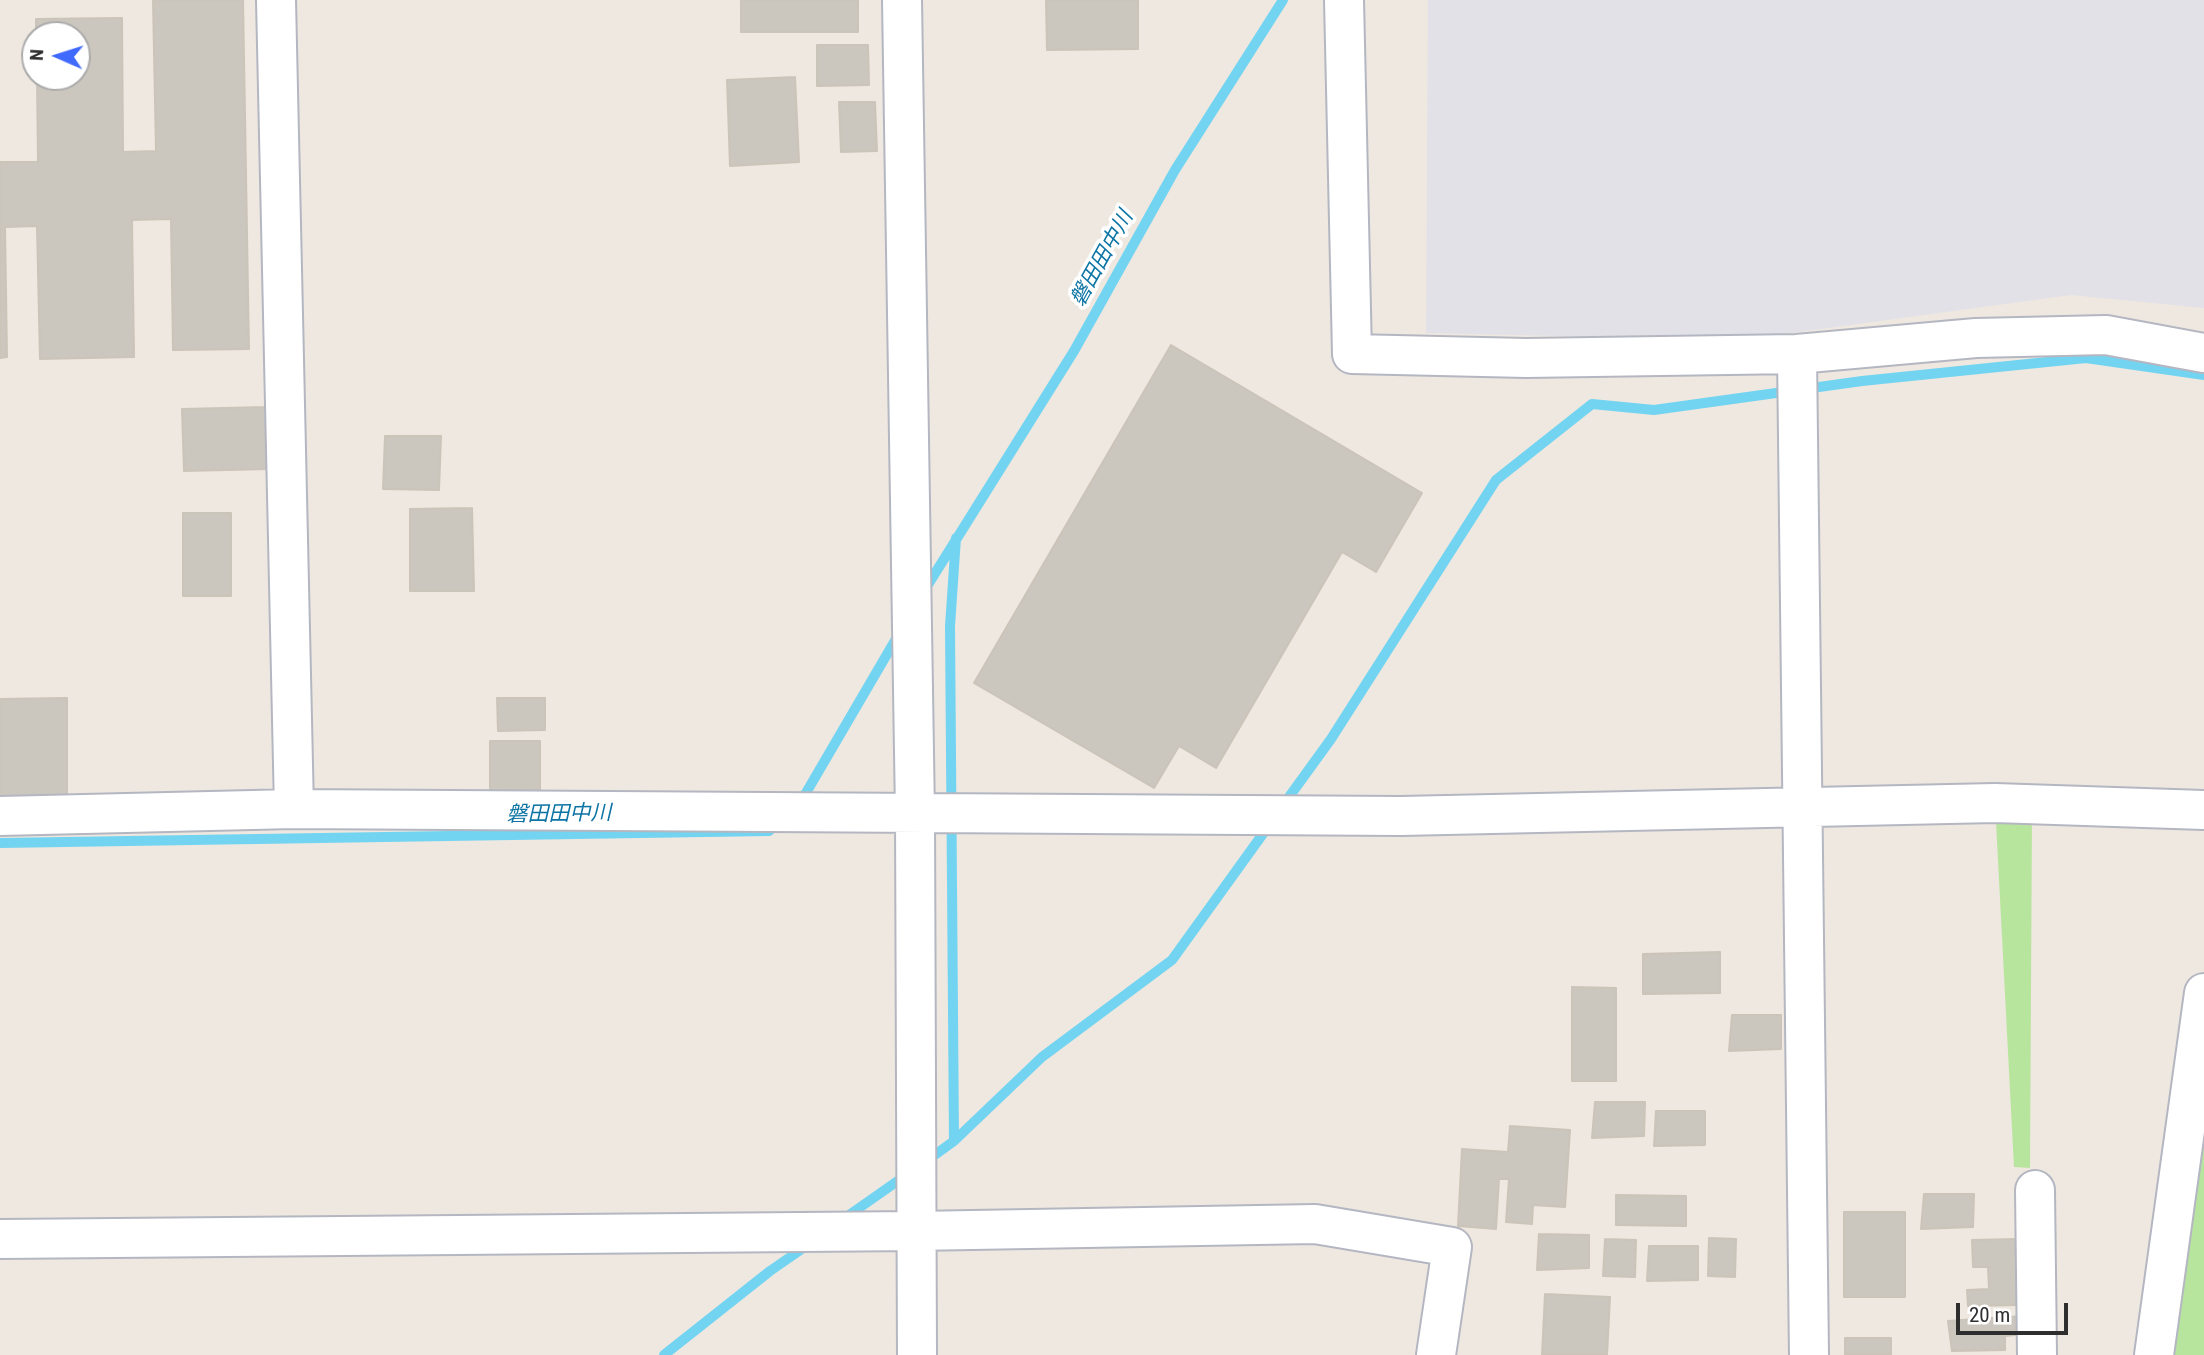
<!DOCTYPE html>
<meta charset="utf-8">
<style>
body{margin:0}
#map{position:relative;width:2204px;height:1355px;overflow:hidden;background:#efe8e0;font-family:"Roboto Condensed",sans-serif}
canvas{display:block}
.north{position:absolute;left:21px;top:21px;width:70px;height:70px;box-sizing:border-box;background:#fff;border:2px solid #ababab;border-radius:50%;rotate:273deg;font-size:19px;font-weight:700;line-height:28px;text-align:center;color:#2e2e2e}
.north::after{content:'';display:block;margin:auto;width:24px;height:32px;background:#4069fd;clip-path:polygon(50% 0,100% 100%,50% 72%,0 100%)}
.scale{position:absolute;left:1956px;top:1303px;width:112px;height:32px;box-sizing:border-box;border:4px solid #2e2e2e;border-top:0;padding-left:9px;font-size:21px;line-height:24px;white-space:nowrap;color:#2e2e2e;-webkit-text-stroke:5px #fff;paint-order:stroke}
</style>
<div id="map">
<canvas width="2204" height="1355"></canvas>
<div class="north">N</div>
<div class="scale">20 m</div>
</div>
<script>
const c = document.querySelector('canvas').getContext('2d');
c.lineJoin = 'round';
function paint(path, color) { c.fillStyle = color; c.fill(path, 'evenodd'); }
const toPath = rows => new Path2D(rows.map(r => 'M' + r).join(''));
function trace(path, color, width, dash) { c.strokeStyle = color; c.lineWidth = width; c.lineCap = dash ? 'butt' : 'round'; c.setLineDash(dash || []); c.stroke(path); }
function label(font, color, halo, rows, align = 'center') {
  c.font = font + ' "Roboto Condensed","Noto Sans JP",sans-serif'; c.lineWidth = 7; c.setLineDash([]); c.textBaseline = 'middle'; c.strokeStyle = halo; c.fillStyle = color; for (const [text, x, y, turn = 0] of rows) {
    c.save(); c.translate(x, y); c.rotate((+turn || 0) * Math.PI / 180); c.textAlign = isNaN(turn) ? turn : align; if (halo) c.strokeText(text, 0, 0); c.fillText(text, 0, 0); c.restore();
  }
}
paint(toPath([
 [1428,0,2204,0,2204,308,2071,295,1740,340,1426,333]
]), '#e2e1e8');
paint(toPath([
 [1995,803,2032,810,2030,1168,2014,1167],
 [2204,1018,2204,1355,2155,1355]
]), '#b8e59d');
trace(toPath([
 [924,591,1074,351,1175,170,1283,0],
 [797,804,803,798,900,632],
 [1281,808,1331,739,1496,480,1592,404,1654,410,1862,381,2086,358,2204,375],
 [0,843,769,831,778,823],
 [954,1141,1042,1057,1172,960,1270,824],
 [925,1162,954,1141,950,626,956,538],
 [842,1220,909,1173],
 [664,1355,770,1271,809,1244]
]), '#73d4f1', 10);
const building = toPath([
 [153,0,243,0,249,349,173,350,171,219,132,220,134,357,40,359,37,226,5,227,7,357,0,358,0,162,38,162,37,77,77,77,77,35,36,35,36,19,122,18,123,152,156,151,153,0],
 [741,0,858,0,858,32,741,32,741,0],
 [1046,0,1138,0,1138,49,1047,50,1046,0],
 [817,45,868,45,869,85,817,86,817,45],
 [795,77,799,162,730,166,727,80,795,77],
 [839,102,875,102,877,151,841,152,839,102],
 [1171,345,1422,493,1376,572,1342,552,1216,768,1179,746,1154,788,974,683,1171,345],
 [267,407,269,469,184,471,182,409,267,407],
 [385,436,441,436,439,490,383,489,385,436],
 [472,508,474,591,410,591,410,509,472,508],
 [183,513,231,513,231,596,183,596,183,513],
 [67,698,67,796,0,797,0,699,67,698],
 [497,698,545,698,545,730,498,731,497,698],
 [490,741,540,741,540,793,490,793,490,741],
 [1720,952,1720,993,1643,994,1643,954,1720,952],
 [1572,987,1616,988,1616,1081,1572,1081,1572,987],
 [1732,1015,1781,1015,1781,1049,1729,1051,1732,1015],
 [1595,1102,1645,1102,1644,1136,1592,1138,1595,1102],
 [1656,1111,1705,1111,1705,1145,1654,1146,1656,1111],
 [1510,1126,1570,1130,1565,1207,1533,1205,1532,1224,1506,1222,1509,1179,1499,1179,1496,1229,1458,1226,1462,1149,1508,1152,1510,1126],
 [1924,1194,1974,1194,1973,1227,1921,1229,1924,1194],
 [1616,1195,1686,1196,1686,1226,1616,1225,1616,1195],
 [1844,1212,1905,1212,1905,1297,1844,1297,1844,1212],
 [1539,1234,1589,1235,1589,1268,1537,1270,1539,1234],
 [1709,1238,1736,1239,1735,1277,1708,1276,1709,1238],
 [1605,1239,1636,1240,1635,1277,1603,1276,1605,1239],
 [2018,1239,2019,1305,1968,1306,1967,1290,1989,1289,1988,1267,1973,1267,1972,1240,2018,1239],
 [1649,1246,1698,1246,1698,1280,1647,1281,1649,1246],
 [1545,1294,1610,1297,1607,1355,1542,1355,1545,1294],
 [2023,1316,2026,1334,2005,1336,2005,1350,1952,1351,1948,1321,2023,1316],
 [1845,1338,1891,1338,1891,1355,1845,1355,1845,1338]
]);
paint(building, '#cbc6be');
trace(building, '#cbc4b9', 2);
const minor = toPath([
 [276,0,294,809],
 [902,0,915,814,917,1355],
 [1344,0,1352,354,1526,358,1797,354,1976,338,2106,335,2204,353],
 [1797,354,1809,1355],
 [0,816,294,809,1401,816,1995,803,2204,810],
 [2035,1190,2037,1355],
 [0,1239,915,1231,1315,1224,1452,1247,1436,1355],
 [2154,1355,2204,993]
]);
trace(minor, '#b4b7c1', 42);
trace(minor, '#fff', 38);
label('italic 21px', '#0c74a4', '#fff', [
 ["磐田田中川",1103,259,-61],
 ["磐田田中川",559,815,-1]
]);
</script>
